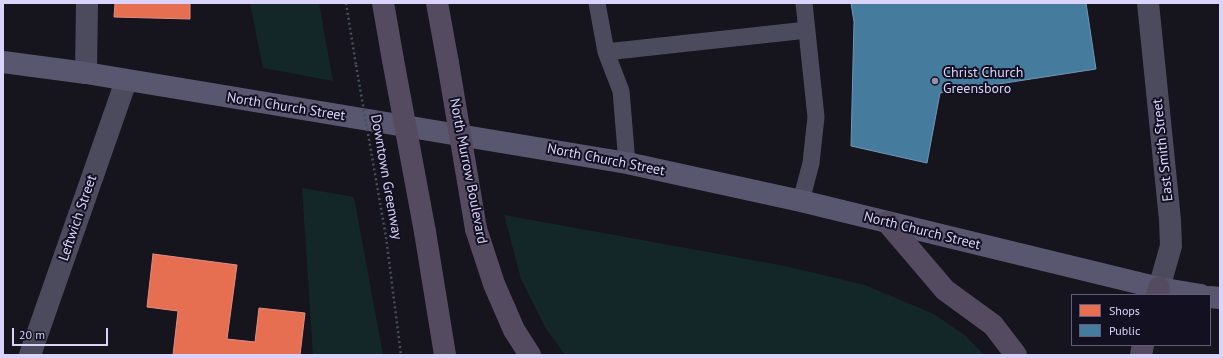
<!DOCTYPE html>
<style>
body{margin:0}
#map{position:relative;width:1223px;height:358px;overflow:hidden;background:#16141d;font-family:"PT Sans",sans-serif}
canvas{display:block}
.frame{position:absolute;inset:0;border:4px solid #dad4fb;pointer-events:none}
.legend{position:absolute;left:1071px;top:294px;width:140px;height:52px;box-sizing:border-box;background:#131021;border:1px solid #635e78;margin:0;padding:5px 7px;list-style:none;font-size:12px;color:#dad4fb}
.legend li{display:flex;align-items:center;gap:8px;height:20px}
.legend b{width:20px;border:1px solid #635e78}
.scale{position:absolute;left:12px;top:328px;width:96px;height:18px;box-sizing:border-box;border:2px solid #dad4fb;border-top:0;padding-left:5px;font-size:12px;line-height:14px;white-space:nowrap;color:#dad4fb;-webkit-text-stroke:3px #131021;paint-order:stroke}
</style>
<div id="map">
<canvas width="1223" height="358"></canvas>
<div class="frame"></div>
<ul class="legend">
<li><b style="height:11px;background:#e76f51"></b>Shops</li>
<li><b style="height:11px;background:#457b9d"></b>Public</li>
</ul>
<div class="scale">20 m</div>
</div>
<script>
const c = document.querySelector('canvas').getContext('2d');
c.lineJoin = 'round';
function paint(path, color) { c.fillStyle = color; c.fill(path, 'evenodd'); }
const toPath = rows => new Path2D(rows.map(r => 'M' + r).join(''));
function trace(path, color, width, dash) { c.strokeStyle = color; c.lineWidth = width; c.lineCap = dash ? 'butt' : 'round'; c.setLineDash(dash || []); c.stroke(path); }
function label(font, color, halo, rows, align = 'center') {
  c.font = font + ' "PT Sans",sans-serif'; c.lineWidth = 4; c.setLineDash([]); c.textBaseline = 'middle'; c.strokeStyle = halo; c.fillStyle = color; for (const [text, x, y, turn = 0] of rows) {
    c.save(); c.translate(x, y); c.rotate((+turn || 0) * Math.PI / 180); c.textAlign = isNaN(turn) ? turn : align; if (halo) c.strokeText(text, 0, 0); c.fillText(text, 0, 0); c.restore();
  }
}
paint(toPath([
 [250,3,319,3,333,81,263,68],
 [302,188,354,197,383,355,313,355],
 [504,215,785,266,865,285,934,314,966,336,984,355,565,355,545,327,521,279]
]), '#132729');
const shops = toPath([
 [115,3,190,3,190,19,114,17,115,3],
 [153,254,237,265,227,339,255,342,259,308,305,313,300,355,173,355,178,311,147,307,153,254]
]);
paint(shops, '#e76f51');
trace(shops, '#e38d84', 1);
const public = toPath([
 [851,3,1086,3,1096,69,940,93,927,163,851,146,854,22,851,3]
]);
paint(public, '#457b9d');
trace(public, '#7296b9', 1);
trace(toPath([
 [346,3,356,65],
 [386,237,401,355]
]), '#46505c', 2.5, [2, 3]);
trace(toPath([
 [597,3,606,52,621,91,627,163],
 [606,52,807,30],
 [801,201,811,163,816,117,804,3]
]), '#4c4a5d', 17);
trace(toPath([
 [1148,3,1170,220,1171,246,1159,288],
 [86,73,87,3],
 [30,355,126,81]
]), '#4c4a5d', 22);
trace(toPath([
 [3,62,86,73,627,163,801,201,1159,288,1201,295],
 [1210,297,1220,298]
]), '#59566f', 22);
trace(toPath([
 [383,3,393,60],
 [437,3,448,63],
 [887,222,945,290,993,325,1016,355],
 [476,229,494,284,514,330,530,355],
 [425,232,445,355],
 [1157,295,1159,288],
 [1141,355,1143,345]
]), '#544b61', 22);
trace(toPath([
 [356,65,386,237]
]), '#46505c', 2.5, [2, 3]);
trace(toPath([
 [393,60,425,232],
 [448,63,476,229]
]), '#544b61', 22);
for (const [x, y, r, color] of [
 [935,81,4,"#9591ad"]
]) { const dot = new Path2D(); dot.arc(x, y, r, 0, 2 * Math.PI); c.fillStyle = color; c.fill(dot); trace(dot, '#131021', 1.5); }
label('14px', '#dad4fb', '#131021', [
 ["Christ Church",943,73],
 ["Greensboro",943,89]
], 'left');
label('14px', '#dad4fb', '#131021', [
 ["North Church Street",286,107,9],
 ["East Smith Street",1163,150,-96],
 ["North Church Street",606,160,11],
 ["North Murrow Boulevard",468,171,79],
 ["Downtown Greenway",386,177,80],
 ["Leftwich Street",78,218,-71],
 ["North Church Street",922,231,14]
]);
</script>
